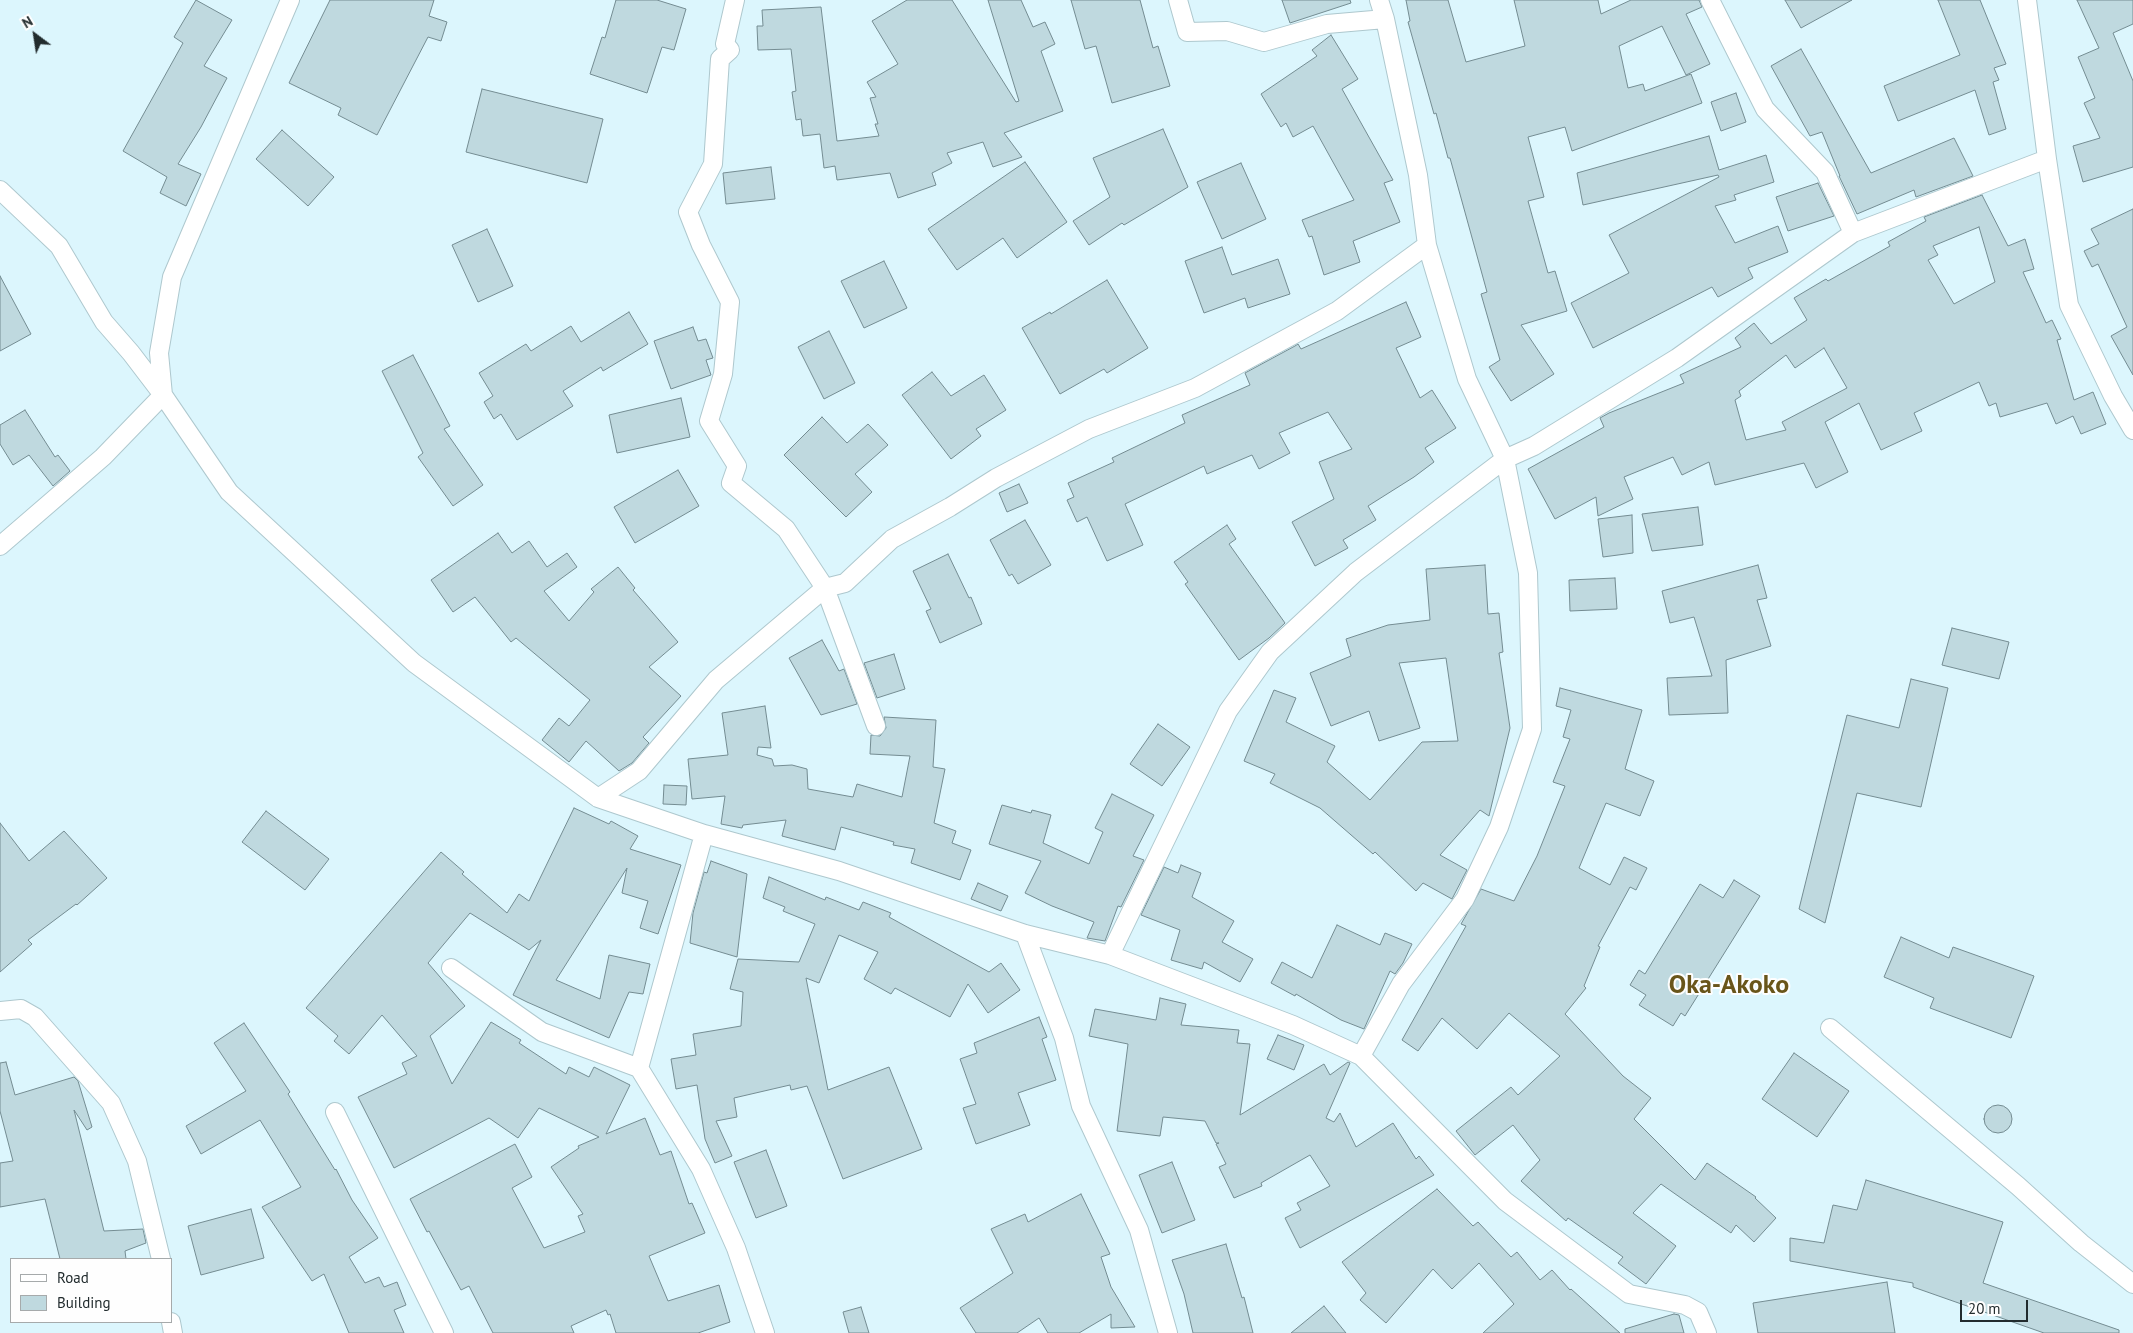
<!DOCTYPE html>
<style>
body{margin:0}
#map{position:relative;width:2133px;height:1333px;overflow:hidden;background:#dcf6fd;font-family:"PT Sans",sans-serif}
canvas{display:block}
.legend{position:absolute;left:10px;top:1258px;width:162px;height:65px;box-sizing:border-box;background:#fefefe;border:1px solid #a6aaab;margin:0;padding:6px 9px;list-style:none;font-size:15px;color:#222c2e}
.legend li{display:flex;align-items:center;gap:10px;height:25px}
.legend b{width:25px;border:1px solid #a6aaab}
.north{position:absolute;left:10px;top:10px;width:50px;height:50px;-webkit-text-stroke:4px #fefefe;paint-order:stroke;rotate:329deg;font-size:14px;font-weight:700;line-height:20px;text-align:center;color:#222c2e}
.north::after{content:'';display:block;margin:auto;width:18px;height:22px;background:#222c2e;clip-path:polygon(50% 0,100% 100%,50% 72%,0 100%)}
.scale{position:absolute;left:1960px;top:1300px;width:68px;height:22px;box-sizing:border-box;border:2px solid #222c2e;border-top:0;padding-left:6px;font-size:15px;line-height:18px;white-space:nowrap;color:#222c2e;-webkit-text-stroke:4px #fefefe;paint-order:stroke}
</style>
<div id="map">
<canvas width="2133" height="1333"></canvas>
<ul class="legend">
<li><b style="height:6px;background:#fff"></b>Road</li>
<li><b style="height:14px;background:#bfd9df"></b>Building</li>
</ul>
<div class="north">N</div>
<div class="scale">20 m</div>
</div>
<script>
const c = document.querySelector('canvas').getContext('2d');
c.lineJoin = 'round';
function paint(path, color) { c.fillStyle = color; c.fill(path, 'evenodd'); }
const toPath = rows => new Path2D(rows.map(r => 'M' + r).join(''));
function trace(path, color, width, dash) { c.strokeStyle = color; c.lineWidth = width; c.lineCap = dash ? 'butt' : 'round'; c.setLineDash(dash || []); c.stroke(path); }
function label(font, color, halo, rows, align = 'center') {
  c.font = font + ' "PT Sans",sans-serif'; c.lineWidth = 4; c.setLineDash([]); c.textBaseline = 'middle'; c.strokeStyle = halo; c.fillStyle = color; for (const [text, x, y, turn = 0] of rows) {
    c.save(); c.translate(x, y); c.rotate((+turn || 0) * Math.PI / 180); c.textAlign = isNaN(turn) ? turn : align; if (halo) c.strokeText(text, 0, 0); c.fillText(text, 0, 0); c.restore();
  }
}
const building = toPath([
 [196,0,232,20,204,66,227,78,201,127,178,164,201,174,186,206,160,193,167,177,123,151,183,43,174,37,196,0],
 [330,0,434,0,429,16,447,22,441,41,428,37,377,135,338,115,341,108,289,83,330,0],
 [616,0,657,0,686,9,674,50,662,47,647,93,590,74,602,37,605,38,616,0],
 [907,0,952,0,1016,102,1019,101,988,0,1021,0,1033,27,1045,22,1055,44,1041,51,1063,111,1004,133,1022,157,993,167,983,142,947,153,952,163,932,173,936,185,898,198,890,173,837,180,835,166,824,168,820,134,803,136,801,119,796,120,792,92,796,91,791,49,758,50,757,26,763,26,762,10,821,7,837,141,879,136,875,124,878,124,870,98,876,97,867,82,898,64,872,21,907,0],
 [1071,0,1140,0,1153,48,1158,46,1170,86,1112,103,1096,46,1085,49,1071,0],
 [1282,0,1350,0,1351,3,1290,23,1282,0],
 [1406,0,1448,0,1466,62,1525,46,1514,0,1598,0,1601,14,1631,0,1699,0,1702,7,1686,14,1710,64,1686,75,1662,26,1619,46,1628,88,1643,84,1645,91,1691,74,1702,103,1572,151,1565,127,1528,137,1544,197,1528,201,1548,273,1555,271,1567,311,1521,325,1554,374,1511,401,1489,367,1500,360,1481,294,1487,292,1450,158,1448,158,1436,113,1434,114,1408,22,1410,21,1406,0],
 [1785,0,1852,0,1801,28,1785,0],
 [1938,0,1980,0,2006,64,1994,68,1999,80,1993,82,2006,129,1989,135,1975,90,1898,121,1884,86,1960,55,1938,0],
 [2077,0,2133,0,2133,24,2113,33,2133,81,2133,167,2083,182,2073,146,2100,138,2084,103,2095,98,2078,57,2099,48,2077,0],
 [1331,35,1358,79,1342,89,1393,180,1384,183,1400,222,1353,241,1360,262,1324,275,1312,236,1309,237,1302,220,1354,200,1313,126,1293,137,1286,123,1281,127,1261,94,1317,56,1312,50,1331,35],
 [1801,49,1871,173,1954,138,1973,176,1916,197,1914,190,1857,214,1839,176,1840,176,1822,132,1810,136,1771,66,1801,49],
 [482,89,603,119,587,183,466,152,482,89],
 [1736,93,1746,122,1721,131,1711,102,1736,93],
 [1163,129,1188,187,1124,225,1122,223,1089,245,1073,221,1110,197,1093,158,1163,129],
 [282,130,334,177,308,206,256,159,282,130],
 [1709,136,1719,170,1766,155,1774,182,1734,195,1736,200,1715,206,1735,243,1778,226,1788,252,1748,268,1753,278,1718,297,1712,287,1593,348,1571,303,1629,273,1609,235,1719,177,1718,175,1583,205,1577,173,1709,136],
 [1025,162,1067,222,1017,258,1003,238,957,270,928,229,1025,162],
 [1241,163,1266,219,1222,239,1197,182,1241,163],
 [771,167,775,199,726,204,723,173,771,167],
 [1818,183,1834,216,1788,231,1776,197,1818,183],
 [1982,195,2008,246,2025,239,2034,269,2023,272,2046,323,2052,320,2061,339,2057,340,2074,400,2093,392,2106,424,2081,434,2073,416,2056,424,2047,403,2000,417,1996,403,1989,406,1979,382,1914,413,1922,431,1881,450,1859,403,1825,422,1848,472,1816,488,1804,463,1715,485,1709,462,1682,475,1673,457,1624,477,1633,499,1598,516,1596,497,1555,519,1528,469,1604,427,1600,418,1609,413,1684,383,1680,375,1741,347,1735,338,1754,323,1771,344,1807,320,1794,298,1826,279,1828,281,1890,246,1888,242,1926,221,1924,217,1982,195],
 [1979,227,1995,282,1954,304,1928,260,1938,255,1933,246,1979,227],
 [1824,348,1847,388,1782,422,1786,430,1746,440,1735,400,1741,396,1739,391,1786,355,1795,368,1824,348],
 [2133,209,2133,375,2111,336,2127,327,2098,264,2092,267,2084,251,2099,244,2091,229,2133,209],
 [487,229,513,286,478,302,452,245,487,229],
 [1222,247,1232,275,1278,259,1290,294,1248,308,1245,298,1204,313,1185,261,1222,247],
 [884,261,907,308,864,328,841,281,884,261],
 [0,276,31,334,0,351,0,276],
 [1107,280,1148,348,1107,373,1104,369,1060,394,1022,328,1050,312,1051,314,1107,280],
 [1406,302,1421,337,1396,348,1420,398,1432,390,1456,428,1425,448,1434,462,1414,477,1368,506,1376,520,1343,540,1348,548,1315,566,1292,522,1334,499,1319,462,1352,449,1328,412,1279,433,1290,453,1259,469,1252,455,1207,474,1204,466,1125,504,1143,545,1107,561,1087,517,1077,522,1067,500,1074,497,1068,483,1114,462,1112,458,1185,423,1182,415,1250,385,1245,373,1295,346,1298,344,1301,349,1406,302],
 [629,312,648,344,603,371,601,367,563,391,573,406,517,440,501,414,494,419,484,402,493,396,479,373,526,344,531,351,571,326,581,342,629,312],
 [693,327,698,341,706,339,713,358,706,360,711,375,671,389,654,341,693,327],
 [829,331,855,383,824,399,798,347,829,331],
 [413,355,450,426,444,429,483,485,453,506,418,457,423,453,382,371,413,355],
 [932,372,951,396,984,375,1006,410,976,429,981,436,951,459,902,395,932,372],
 [681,398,690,437,617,453,609,415,681,398],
 [25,410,55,457,58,455,70,471,53,486,29,455,13,465,0,444,0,425,25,410],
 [822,417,847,443,868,424,888,445,855,474,872,492,846,517,784,455,822,417],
 [678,470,699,506,635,543,614,507,678,470],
 [1019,484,1028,503,1007,512,999,493,1019,484],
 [1698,507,1703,545,1652,551,1642,514,1698,507],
 [1632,515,1633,553,1603,557,1598,519,1632,515],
 [1025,520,1051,565,1018,584,1012,574,1009,576,990,540,1025,520],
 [1227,525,1236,539,1229,544,1285,623,1269,638,1239,660,1185,584,1188,582,1174,562,1227,525],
 [498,533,512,553,529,541,547,567,567,553,577,567,544,591,569,621,594,592,591,589,618,567,635,588,633,590,678,642,649,667,681,696,643,737,649,743,632,763,619,771,586,741,569,762,542,740,559,718,569,726,590,700,516,638,511,642,475,597,453,612,431,580,498,533],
 [948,554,969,598,971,597,982,624,940,643,926,611,931,609,913,571,948,554],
 [1485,565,1488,614,1499,613,1503,652,1499,653,1510,728,1489,816,1480,810,1440,855,1467,870,1452,899,1423,883,1416,891,1375,852,1373,854,1320,808,1270,783,1275,774,1244,761,1274,690,1296,698,1286,722,1335,746,1327,762,1370,800,1422,742,1458,741,1446,658,1399,663,1420,728,1379,741,1369,711,1331,726,1310,673,1351,656,1346,639,1388,625,1430,620,1426,569,1485,565],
 [1758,565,1767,598,1757,600,1771,646,1726,660,1728,713,1669,715,1667,678,1712,676,1694,617,1670,623,1662,591,1758,565],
 [1615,578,1617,609,1570,611,1569,580,1615,578],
 [1952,628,2009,642,1999,679,1942,665,1952,628],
 [822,640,839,671,844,669,857,704,821,715,789,658,822,640],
 [894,654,905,689,877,698,864,663,894,654],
 [1911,679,1948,688,1921,807,1857,793,1825,923,1799,909,1847,715,1899,728,1911,679],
 [1560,688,1642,710,1625,769,1654,781,1640,816,1606,803,1579,868,1610,885,1624,857,1647,868,1636,890,1630,887,1598,946,1600,947,1584,986,1586,988,1565,1014,1623,1076,1651,1098,1634,1119,1695,1180,1707,1163,1756,1197,1755,1198,1776,1218,1754,1242,1736,1225,1731,1233,1661,1184,1633,1213,1676,1246,1646,1284,1618,1263,1623,1257,1568,1218,1566,1221,1521,1181,1540,1160,1513,1125,1475,1155,1456,1131,1511,1087,1518,1095,1560,1056,1509,1013,1477,1049,1442,1018,1418,1051,1402,1040,1466,926,1461,924,1481,889,1514,901,1537,856,1565,786,1553,782,1570,739,1563,737,1571,710,1556,706,1560,688],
 [765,706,771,748,758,747,757,755,772,759,774,766,792,765,807,769,808,789,853,797,857,784,902,797,910,756,870,754,871,735,880,736,886,728,884,717,936,720,933,767,945,769,934,823,956,831,952,843,971,850,960,880,911,863,915,849,893,845,894,842,841,827,835,850,782,836,786,820,743,825,742,828,721,824,725,796,692,799,688,759,728,755,722,713,765,706],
 [1158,724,1190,747,1162,786,1130,764,1158,724],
 [664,785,687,786,686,805,663,804,664,785],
 [1112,794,1154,815,1133,856,1144,860,1121,907,1118,906,1105,941,1087,938,1094,922,1052,906,1025,893,1041,861,989,844,1002,805,1031,813,1032,810,1051,815,1043,843,1089,864,1103,832,1095,828,1112,794],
 [574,808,609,824,611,821,638,836,630,849,681,865,658,934,640,928,648,901,622,893,627,868,556,980,600,999,609,955,650,964,643,994,629,992,609,1038,527,1002,513,995,541,940,529,950,470,913,428,963,465,1006,430,1036,452,1084,491,1022,521,1040,519,1043,566,1074,569,1067,589,1077,594,1067,630,1085,606,1134,645,1118,660,1155,671,1151,689,1204,692,1203,705,1233,649,1256,668,1301,719,1285,730,1322,698,1333,616,1333,610,1314,608,1315,606,1310,571,1326,574,1333,493,1333,469,1286,461,1290,429,1231,427,1232,410,1199,515,1144,532,1177,512,1188,544,1248,585,1232,578,1216,583,1214,551,1167,579,1148,578,1146,599,1137,539,1108,518,1138,489,1118,394,1168,358,1097,407,1074,402,1063,417,1056,382,1015,349,1054,334,1041,338,1036,306,1008,441,852,464,872,462,874,507,913,519,894,529,901,574,808],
 [266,811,329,859,305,890,242,842,266,811],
 [0,823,29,861,64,831,107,878,77,905,76,904,28,940,32,944,0,972,0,823],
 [711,861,747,874,737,957,690,943,693,913,704,872,707,873,711,861],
 [1181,865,1201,873,1192,897,1234,921,1222,942,1253,959,1240,982,1204,962,1202,969,1171,960,1180,930,1141,915,1164,867,1178,873,1181,865],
 [769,877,825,900,826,897,859,910,863,902,891,913,889,917,989,972,1001,963,1020,990,988,1013,968,984,950,1017,895,988,891,994,864,979,878,952,839,935,819,983,806,978,828,1090,889,1067,922,1149,843,1179,807,1086,791,1090,790,1085,734,1098,737,1117,716,1121,732,1156,715,1163,705,1139,697,1085,676,1089,671,1059,696,1055,693,1034,741,1026,743,992,730,989,738,959,799,962,815,924,783,911,785,907,763,898,769,877],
 [1734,880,1760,896,1685,1016,1681,1013,1673,1026,1639,1005,1646,995,1630,985,1639,970,1645,974,1700,884,1723,898,1734,880],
 [978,883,1008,896,1001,911,971,899,978,883],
 [1337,925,1380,945,1385,933,1412,944,1403,963,1395,974,1390,971,1364,1029,1341,1020,1296,994,1295,996,1271,983,1282,962,1312,978,1337,925],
 [1901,937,1949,958,1953,947,2034,976,2011,1038,1930,1008,1934,998,1884,977,1901,937],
 [1160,998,1186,1004,1181,1025,1239,1030,1237,1043,1250,1044,1240,1115,1324,1064,1330,1075,1348,1062,1350,1063,1326,1118,1334,1122,1340,1113,1356,1147,1393,1123,1416,1159,1419,1156,1434,1175,1300,1248,1285,1218,1301,1210,1297,1203,1330,1186,1310,1155,1261,1183,1262,1186,1234,1198,1219,1167,1226,1164,1216,1144,1219,1143,1216,1143,1205,1121,1163,1117,1160,1136,1117,1131,1128,1044,1089,1036,1095,1009,1156,1020,1160,998],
 [1039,1017,1047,1037,1042,1039,1056,1080,1018,1093,1030,1125,976,1144,963,1108,976,1104,960,1059,977,1053,974,1043,1039,1017],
 [244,1023,290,1092,288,1094,335,1170,336,1169,352,1200,378,1238,349,1257,365,1283,379,1277,384,1287,397,1282,406,1305,394,1310,404,1333,349,1333,324,1274,312,1281,262,1207,301,1187,260,1120,201,1154,186,1126,246,1091,214,1043,244,1023],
 [1278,1035,1304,1045,1294,1070,1267,1059,1278,1035],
 [1794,1053,1849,1091,1817,1137,1762,1099,1794,1053],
 [6,1062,15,1095,74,1077,78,1081,92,1127,87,1130,74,1110,104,1231,143,1229,146,1243,125,1251,126,1259,60,1259,45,1199,0,1207,0,1163,13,1161,0,1111,0,1063,6,1062],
 '1984 1119a14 14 0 1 1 28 0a14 14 0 1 1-28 0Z',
 [766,1150,787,1206,756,1218,734,1162,766,1150],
 [1172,1162,1195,1220,1162,1233,1139,1175,1172,1162],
 [1866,1180,2003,1222,1983,1283,2119,1330,2119,1333,2044,1333,1913,1287,1913,1283,1790,1261,1790,1238,1824,1243,1833,1205,1857,1210,1866,1180],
 [1437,1189,1473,1226,1478,1222,1511,1257,1517,1252,1540,1280,1552,1270,1570,1290,1571,1289,1620,1333,1483,1333,1514,1304,1479,1263,1452,1289,1433,1269,1386,1323,1360,1300,1366,1293,1342,1262,1437,1189],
 [1081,1194,1110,1254,1101,1257,1111,1287,1135,1327,1111,1328,1111,1314,1079,1333,1048,1333,1039,1318,1017,1333,976,1333,960,1308,1013,1273,991,1229,1025,1214,1028,1222,1081,1194],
 [251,1209,264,1258,201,1275,188,1226,251,1209],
 [1226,1244,1242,1298,1244,1297,1253,1333,1193,1333,1184,1294,1172,1260,1226,1244],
 [1887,1282,1895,1333,1758,1333,1753,1303,1887,1282],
 [1324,1306,1346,1333,1291,1333,1324,1306],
 [861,1307,869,1333,849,1333,843,1312,861,1307],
 [1674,1314,1679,1315,1684,1333,1625,1333,1625,1329,1674,1314]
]);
paint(building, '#bfd9df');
trace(building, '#748c92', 1);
const street = toPath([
 [290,0,172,277,159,353,163,395,229,492,414,663,598,798,704,834,839,871,1025,934,1110,955,1293,1025,1361,1056,1505,1201,1629,1294,1685,1305,1698,1312,1707,1333],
 [735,0,725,44,730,50,720,59,713,164,688,212,701,245,730,302,723,374,709,421,737,466,731,483,786,529,825,588,876,726],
 [1178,0,1187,32,1227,31,1264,42,1327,24,1385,19],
 [1710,0,1765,109,1825,172,1853,233],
 [2027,0,2047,159,2069,305,2113,396,2133,430],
 [0,190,59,246,104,322,131,353,163,395,103,457,0,546],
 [598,798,639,771,716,680,825,588,845,583,892,539,950,507,996,478,1089,429,1195,388,1337,311,1427,245],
 [704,834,639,1068,701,1169,736,1248,765,1333],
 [1025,934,1064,1038,1081,1106,1139,1230,1168,1333],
 [1110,955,1228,711,1270,652,1356,572,1505,459,1534,446,1677,358,1853,233,2047,159],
 [451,968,542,1032,639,1068],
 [0,1011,21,1009,35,1017,111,1103,137,1161,161,1259],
 [1830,1028,2018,1186,2081,1243,2133,1284],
 [1361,1056,1401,984,1465,899,1499,827,1532,729,1528,573,1505,459,1467,379,1427,245,1418,175,1385,19,1379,0],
 [335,1112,444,1333],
 [171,1322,173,1333]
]);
trace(street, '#aec8ce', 20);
trace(street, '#fff', 18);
label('bold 26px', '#69551a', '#fefefe', [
 ["Oka-Akoko",1729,986]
]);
</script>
